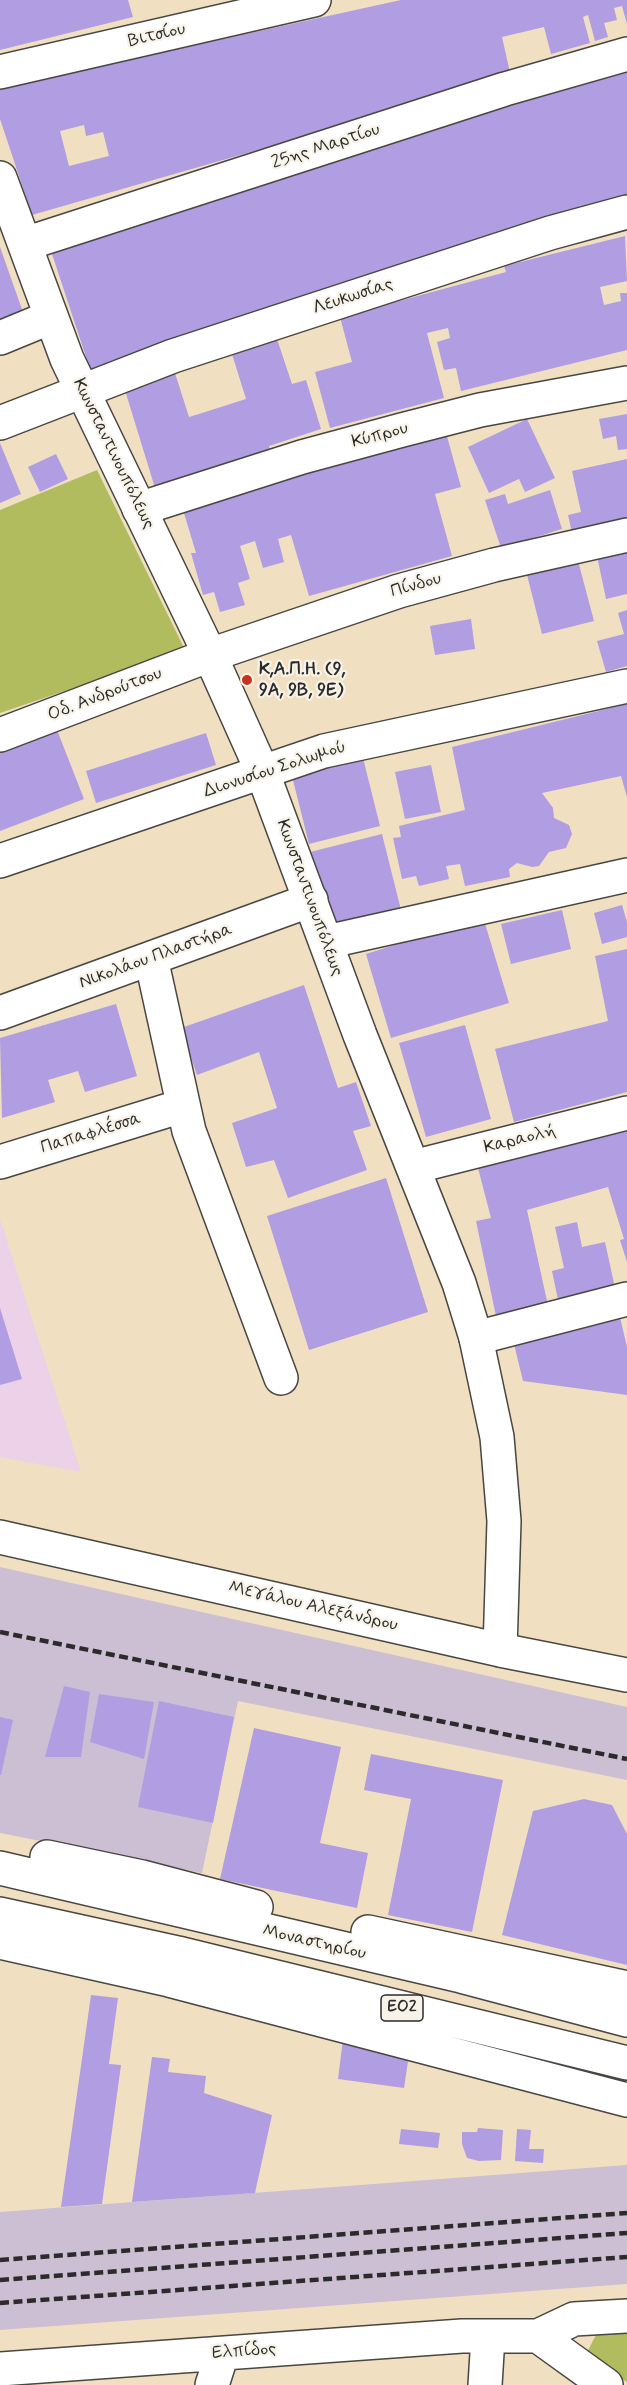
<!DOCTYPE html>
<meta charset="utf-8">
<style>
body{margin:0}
canvas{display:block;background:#f1dfc1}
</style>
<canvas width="627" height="2385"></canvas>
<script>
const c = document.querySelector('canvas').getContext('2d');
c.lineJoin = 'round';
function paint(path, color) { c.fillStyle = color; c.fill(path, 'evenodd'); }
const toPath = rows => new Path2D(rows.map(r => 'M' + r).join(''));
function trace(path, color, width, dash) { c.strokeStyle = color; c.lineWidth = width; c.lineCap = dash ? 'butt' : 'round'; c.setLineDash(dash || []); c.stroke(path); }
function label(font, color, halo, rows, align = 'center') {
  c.font = font + ' Mynerve,sans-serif'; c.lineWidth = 4.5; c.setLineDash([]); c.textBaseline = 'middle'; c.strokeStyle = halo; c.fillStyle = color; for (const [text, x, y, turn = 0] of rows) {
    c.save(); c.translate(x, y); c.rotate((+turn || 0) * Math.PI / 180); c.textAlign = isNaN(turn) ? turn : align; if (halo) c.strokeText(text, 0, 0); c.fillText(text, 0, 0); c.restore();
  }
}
paint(toPath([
 [0,1219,81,1472,0,1457]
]), '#edd1e9');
paint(toPath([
 [0,1567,627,1707,627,1780,238,1701,202,1873,0,1833],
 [627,2165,627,2284,0,2330,0,2212]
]), '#ccbfd4');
paint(toPath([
 [97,470,185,650,0,713,0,510],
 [627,2331,627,2382,585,2356,597,2333]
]), '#b0bc5e');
paint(toPath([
 [0,0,128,0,133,17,0,50],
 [401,0,627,0,627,24,622,6,614,8,617,20,604,23,608,37,595,41,588,15,583,17,590,43,551,54,544,27,502,37,511,77,32,215,0,119,0,88],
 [84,125,86,136,103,132,109,156,69,166,60,131],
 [627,62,627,197,91,372,51,251],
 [625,236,627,281,600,287,604,305,621,301,620,293,627,293,627,350,461,391,456,368,444,370,437,342,450,338,448,328,427,333,444,398,330,428,315,372,352,362,340,317,506,272,504,266],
 [0,247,24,315,0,325],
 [277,339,292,384,306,380,321,429,269,446,270,451,155,488,124,387,174,370,189,417,202,413,246,399,232,354],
 [627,414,627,449,618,450,616,436,603,439,599,419],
 [527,419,555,478,525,492,519,479,489,493,468,447],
 [445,429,461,487,435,494,452,556,309,596,291,535,278,539,284,562,263,568,255,541,240,546,250,579,238,583,245,605,220,612,214,592,203,595,191,553,196,553,181,503],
 [0,443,21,494,0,503],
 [56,454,68,479,40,492,28,467],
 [627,459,627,522,572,533,568,515,581,512,572,471],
 [550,490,562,529,501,548,485,500,505,494,508,504],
 [627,549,627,594,606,599,597,556],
 [577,557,594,621,542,634,526,571],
 [627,610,627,666,606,672,597,641,624,634,618,613],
 [471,619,475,649,435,655,430,626],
 [627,704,627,797,621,776,542,793,553,808,554,818,569,825,572,834,566,848,549,852,539,866,532,867,517,863,509,869,510,877,465,886,460,864,446,866,449,879,419,886,416,876,402,879,393,838,401,837,399,826,465,810,452,747],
 [57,730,84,799,0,831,0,750],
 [206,733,216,765,96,803,86,771],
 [362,754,380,826,309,844,291,772],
 [431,765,441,812,405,819,395,772],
 [382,834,401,910,329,928,310,852],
 [622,905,627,922,627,937,602,944,594,913],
 [562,910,571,949,511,964,501,924],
 [483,917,509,1003,391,1038,366,954],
 [627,949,627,1092,514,1122,495,1049,608,1021,595,956],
 [304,985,338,1088,356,1082,371,1126,353,1131,367,1170,288,1198,274,1160,246,1167,232,1123,277,1108,259,1052,197,1075,181,1028],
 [116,1004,137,1076,85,1092,78,1071,48,1080,55,1102,2,1118,0,1038],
 [465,1025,491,1119,426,1137,399,1043],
 [627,1129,627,1262,620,1240,624,1239,608,1187,527,1210,549,1310,497,1321,476,1221,491,1218,478,1168],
 [386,1178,428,1312,309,1350,267,1216],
 [577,1222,582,1247,605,1242,617,1297,560,1309,552,1271,564,1268,555,1227],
 [0,1308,22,1379,0,1385],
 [619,1313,627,1347,627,1395,523,1381,513,1340],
 [64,1686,90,1692,81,1757,45,1757],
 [99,1694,154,1702,144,1759,90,1742],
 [159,1701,234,1717,213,1823,138,1807],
 [0,1717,13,1720,1,1775,0,1775],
 [254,1728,341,1747,320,1843,368,1853,357,1908,220,1879],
 [371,1754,503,1780,472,1932,388,1915,411,1799,364,1790],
 [584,1799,612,1805,627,1834,627,1965,502,1935,533,1811],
 [91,1995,118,1998,109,2064,121,2065,102,2204,61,2207],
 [343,2039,410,2048,404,2088,338,2079],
 [152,2057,170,2059,168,2072,206,2076,204,2093,272,2115,255,2193,132,2202],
 [478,2128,503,2130,501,2160,479,2161,467,2158,462,2144,462,2132,477,2132],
 [401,2129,440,2133,438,2148,399,2144],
 [517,2129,531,2130,529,2149,544,2149,543,2163,515,2161]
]), '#b09de2');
const street = toPath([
 [0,72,314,0],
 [0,338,51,317],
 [0,423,173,356,550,233,627,212],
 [139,509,302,457,402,430,480,410,627,383],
 [0,735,210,655,399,591,494,565,627,535],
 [0,861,324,751,627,686],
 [326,942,627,875],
 [151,958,189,1131,281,1378],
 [0,1013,311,900],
 [0,1162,182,1106],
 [413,1167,627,1113],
 [476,1338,627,1299],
 [538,2336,574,2319,627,2316],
 [0,2369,462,2336,538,2336,606,2385],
 [212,2385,222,2354],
 [485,2385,488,2337]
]);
const secondary = toPath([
 [0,178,67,359,210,655,262,771,360,1035,459,1283,476,1338,497,1437,504,1521,500,1650],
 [25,244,505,89,627,54],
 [0,1537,500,1650,627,1675]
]);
const primary = toPath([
 [47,1857,142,1877,256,1907],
 [0,1868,461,1976,627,2020],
 [0,1914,178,1953,627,2063],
 [368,1932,627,1988],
 [0,1942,169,1980,627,2100]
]);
trace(street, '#494642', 36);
trace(secondary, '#494642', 36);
trace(primary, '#494642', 36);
trace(street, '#fff', 33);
trace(secondary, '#fff', 33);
trace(primary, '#fff', 33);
trace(toPath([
 [0,1632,627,1759],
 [0,2260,627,2213],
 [0,2280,627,2233],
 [0,2303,627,2257]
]), '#2b2b2b', 4.5, [9, 4.5]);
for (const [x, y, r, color] of [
 [247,680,6,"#c8321e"]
]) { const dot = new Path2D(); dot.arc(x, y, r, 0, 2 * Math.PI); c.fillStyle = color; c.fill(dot); trace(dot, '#f7f3e8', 2); }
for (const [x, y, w] of [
 [402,2008,42]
]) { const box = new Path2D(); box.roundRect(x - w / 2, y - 13, w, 26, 4.5); c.fillStyle = '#f7f3e8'; c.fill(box); trace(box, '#2b2b2b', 1.5); }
label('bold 16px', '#2b2b2b', null, [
 ["ΕΟ2",402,2008]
]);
label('18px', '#2b2b2b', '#f7f3e8', [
 ["Βιτσίου",157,36,-13],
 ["25ης Μαρτίου",326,147,-18],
 ["Λευκωσίας",353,297,-18],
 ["Κύπρου",380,436,-15],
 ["Κωνσταντινουπόλεως",113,454,64],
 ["Πίνδου",416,586,-16],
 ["Οδ. Ανδρούτσου",105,695,-21],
 ["Διονυσίου Σολωμού",275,770,-18],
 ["Κωνσταντινουπόλεως",309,898,70],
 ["Νικολάου Πλαστήρα",156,957,-20],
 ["Παπαφλέσσα",91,1134,-17],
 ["Καραολή",520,1140,-14],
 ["Μεγάλου Αλεξάνδρου",313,1607,13],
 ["Μοναστηρίου",314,1943,13],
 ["Ελπίδος",244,2352,-4]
]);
label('bold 18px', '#2b2b2b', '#f7f3e8', [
 ["Κ,Α.Π.Η. (9,",259,670],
 ["9Α, 9Β, 9Ε)",259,691]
], 'left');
</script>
